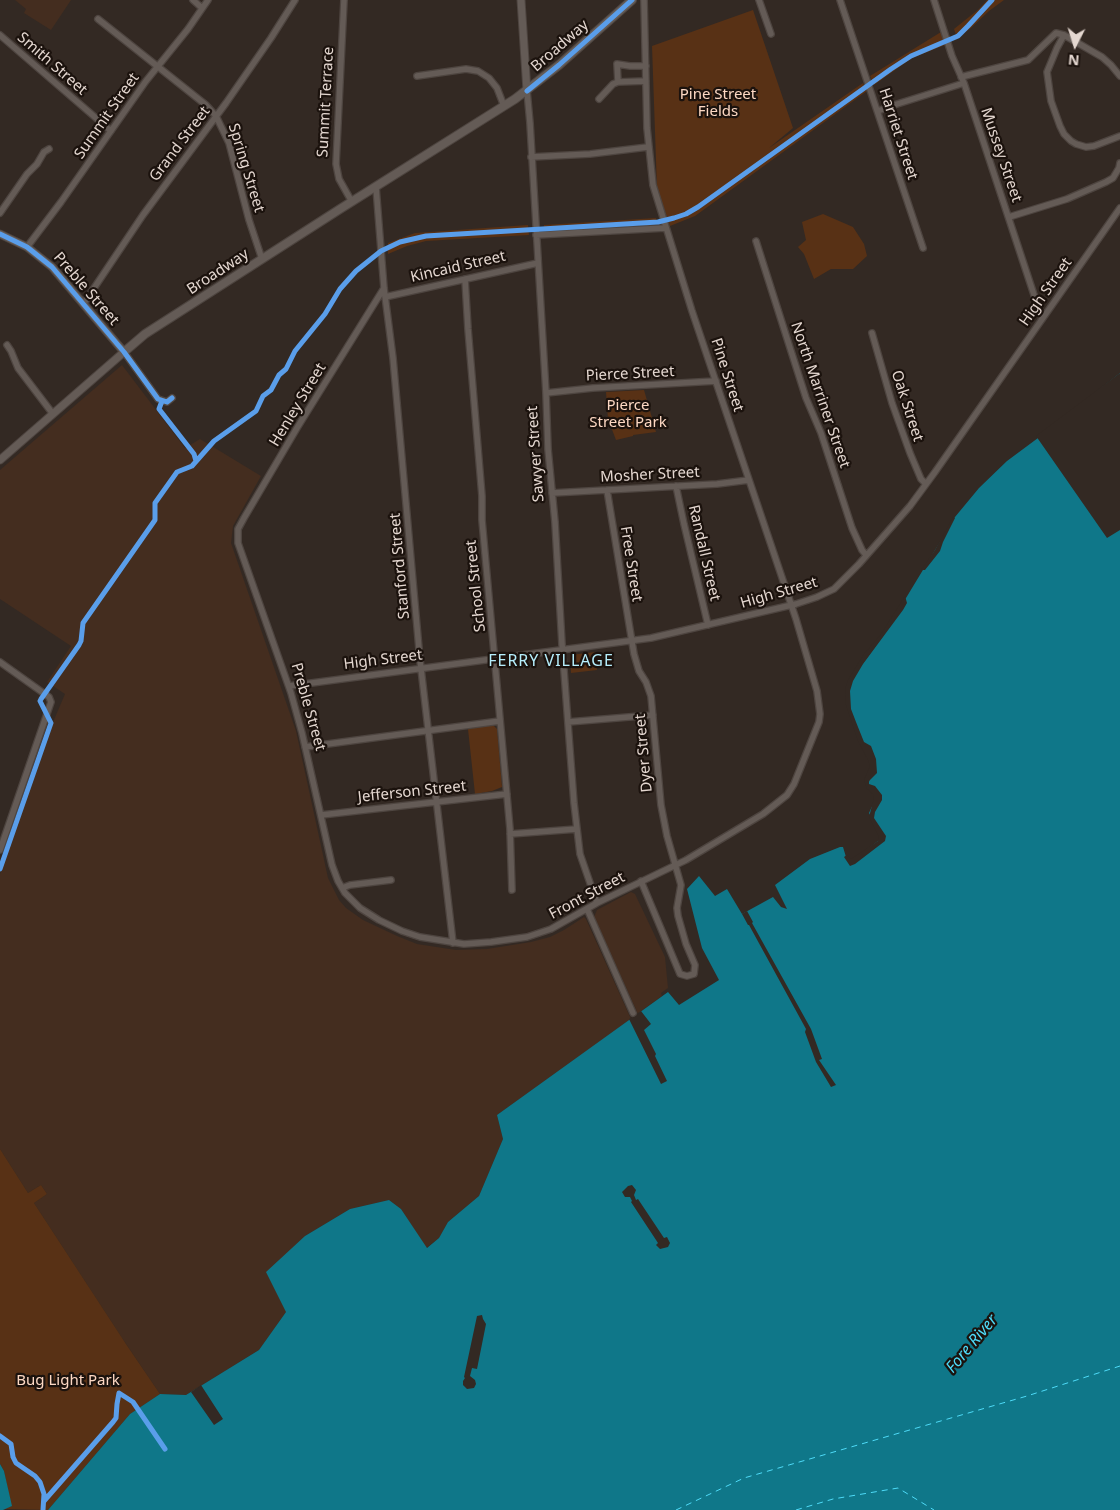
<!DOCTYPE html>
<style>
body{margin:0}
#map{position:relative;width:1120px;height:1510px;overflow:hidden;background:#332923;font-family:"Noto Sans",sans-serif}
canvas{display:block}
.north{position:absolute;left:1050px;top:20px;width:50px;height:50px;-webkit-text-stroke:4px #1b120d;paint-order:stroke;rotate:185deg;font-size:14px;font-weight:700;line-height:20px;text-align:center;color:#e4d7d0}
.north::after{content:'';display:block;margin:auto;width:18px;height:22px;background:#e4d7d0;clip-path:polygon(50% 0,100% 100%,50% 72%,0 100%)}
</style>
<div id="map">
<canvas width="1120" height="1510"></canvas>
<div class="north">N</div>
</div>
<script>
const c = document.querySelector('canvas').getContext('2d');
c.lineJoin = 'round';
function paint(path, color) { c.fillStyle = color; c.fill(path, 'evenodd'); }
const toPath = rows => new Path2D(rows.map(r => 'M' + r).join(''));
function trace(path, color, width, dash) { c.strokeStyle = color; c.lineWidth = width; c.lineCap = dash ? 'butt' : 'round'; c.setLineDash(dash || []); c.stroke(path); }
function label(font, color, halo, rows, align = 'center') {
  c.font = font + ' "Noto Sans",sans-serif'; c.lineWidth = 4.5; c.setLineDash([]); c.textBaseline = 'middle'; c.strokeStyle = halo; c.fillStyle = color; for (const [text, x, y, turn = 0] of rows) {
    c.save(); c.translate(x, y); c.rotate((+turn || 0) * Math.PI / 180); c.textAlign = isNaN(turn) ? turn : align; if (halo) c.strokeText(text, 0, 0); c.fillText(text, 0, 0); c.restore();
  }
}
paint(toPath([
 [15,0,71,0,51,30,24,13,26,9],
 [122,365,185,448,200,439,261,476,233,526,231,543,296,731,328,878,339,900,346,908,363,920,397,936,417,944,456,950,487,949,531,942,550,937,564,930,584,917,586,919,631,1019,497,1115,503,1139,479,1196,448,1222,439,1238,426,1248,401,1209,389,1200,350,1209,305,1236,286,1312,259,1350,186,1395,160,1394,120,1335,34,1203,47,1194,41,1185,28,1193,0,1149,0,874,53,722,65,694,47,682,71,646,0,599,0,470],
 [631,892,635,894,665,957,668,988,661,993,662,996,641,1011,642,1023,594,917,597,910]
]), '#442d1f');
paint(toPath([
 [987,0,1004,0,989,11,971,28,957,38,954,29,979,9],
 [753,10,793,128,769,148,863,83,867,91,695,216,670,226,657,189,652,46],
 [941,32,945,45,912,58,874,85,870,76],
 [823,214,853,227,864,244,867,256,853,269,831,269,814,279,804,254,798,247,806,240,802,222],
 [656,218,658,224,544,231,544,225],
 [528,225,529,235,426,241,407,246,388,254,388,243,415,233],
 [644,390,656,432,633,435,633,436,616,440,608,419,606,392],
 [596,652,597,670,571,673,570,655],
 [489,725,493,725,497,729,502,787,492,791,475,794,468,729],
 [0,1149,28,1193,41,1185,47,1194,34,1203,126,1344,160,1394,130,1414,48,1510,3,1509,11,1506,4,1471,0,1464]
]), '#583115');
paint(toPath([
 [1120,373,1120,1510,48,1510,130,1414,160,1394,186,1395,259,1350,286,1312,266,1272,305,1236,350,1209,389,1200,401,1209,427,1248,439,1238,448,1222,479,1196,503,1139,497,1115,668,992,679,1005,719,980,702,948,687,889,699,876,715,896,727,889,742,914,773,897,781,907,787,909,775,885,810,859,840,847,843,847,846,857,850,862,882,838,869,813,875,800,875,793,868,788,872,765,848,704,850,681,883,636,955,517,979,488,1007,461,1038,438],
 [0,1464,4,1471,12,1506,3,1510,0,1510]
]), '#0f7789');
paint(toPath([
 [1120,373,1120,530,1107,538,1036,436],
 [953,517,955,518,943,542,940,551,925,570,921,570,935,550],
 [905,596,907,603,903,610,863,664,853,681,850,691,851,709,856,722,864,742,871,746,876,759,877,773,869,781,869,784,875,786,882,795,882,800,875,812,874,818,886,836,885,841,855,864,850,866,844,857,847,855,851,859,878,841,879,837,869,817,874,798,873,794,867,789,864,780,870,766,868,760,858,741,846,705,845,689,848,680,864,654,881,634],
 [747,911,753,922,752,923,811,1029,822,1059,819,1060,836,1085,831,1087,816,1062,805,1032,806,1029,749,925,748,925,742,914],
 [641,1011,651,1024,644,1030,656,1054,655,1056,667,1081,661,1084,629,1019],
 [632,1185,636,1190,634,1195,636,1200,638,1199,664,1238,667,1237,670,1243,668,1247,660,1249,656,1245,658,1243,631,1202,632,1201,630,1197,625,1197,622,1192,628,1186],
 [482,1315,483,1319,486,1324,477,1369,472,1368,470,1376,475,1380,476,1384,474,1388,467,1389,463,1385,463,1381,465,1378,464,1377,477,1316],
 [201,1385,223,1419,214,1425,191,1392]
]), '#332923');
trace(toPath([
 [676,1510,744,1478,1027,1396,1120,1366],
 [796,1510,833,1499,898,1488,934,1510]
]), '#4edbf8', 1, [6, 5]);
const minor = toPath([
 [193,0,202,8],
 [344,0,336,164,339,179,352,202],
 [759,0,771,34],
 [840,0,923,248],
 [934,0,952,56,964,83,1042,319],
 [98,19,206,105,216,116,229,143,249,220,262,259],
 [0,35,111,131],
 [417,76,466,69,478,71,489,78,497,88,504,106],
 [1120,76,1111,65,1102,57,1064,35,1057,48,1047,72,1051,101,1060,126,1064,134,1071,141,1076,144,1086,147,1094,146,1120,136],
 [961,77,1028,60,1056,33,1064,35],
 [618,82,617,64,630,66,646,66],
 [527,91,530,123,546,393,548,449,555,522,562,644,574,803,580,854,597,903],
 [599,99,613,84,618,82,646,81],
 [878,111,894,105,964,83],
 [531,157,590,154,648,147],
 [376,187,384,288,393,358,420,660,453,943],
 [0,213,27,174,37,164,44,152,49,149],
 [1009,217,1067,199,1106,182,1113,178,1119,168,1120,163],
 [536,235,665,228],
 [756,241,806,398,821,433,852,528,862,550,866,555],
 [27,247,61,202,146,81,188,29,208,0],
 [465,279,468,329,482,496,482,520,510,829,512,890],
 [384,288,297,428,244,518,238,529,238,543,291,693,302,733,332,865,338,881,345,893,360,908,379,920,402,931,420,937,464,944,491,942,527,937,551,929,597,903,686,860,763,814,787,795,794,784,819,722,820,714,817,691,796,619,692,311,653,185,647,128,644,0],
 [385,297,538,263],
 [84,303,143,215,226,103,271,38,295,0],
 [872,333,892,403,910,453,921,479,926,484],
 [7,345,11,351,18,368,53,414],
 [124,352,158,399,167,402,172,398],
 [546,393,593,388,716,381],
 [676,486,684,524,708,625],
 [607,490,634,654,639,671,646,682,651,696,661,805,667,836,681,885,677,908,678,916,686,944,695,965,694,974,687,976,680,974,641,881],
 [552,493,717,484,749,480],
 [0,662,49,697,51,702,0,850],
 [289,686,651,638,796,604,817,597,834,589,859,564,910,506,935,472,1120,208],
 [568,722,653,715],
 [305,747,500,721],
 [321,815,507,794],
 [510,834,577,829],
 [342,888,350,885,391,880],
 [587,909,633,1013]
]);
const tertiary = toPath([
 [521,0,527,91],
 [0,234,27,247,52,267,124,352,0,460]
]);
const secondary = toPath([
 [124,352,145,334,340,209,515,99,559,65,632,0]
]);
trace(minor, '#4e4540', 8);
trace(tertiary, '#4e4540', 9);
trace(secondary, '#4e4540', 10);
trace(minor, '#645b56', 5.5);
trace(tertiary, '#645b56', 7);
trace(secondary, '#645b56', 8);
trace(toPath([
 [527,91,559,65,632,0],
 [0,234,27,247,52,267,124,352,158,399,167,402,172,398],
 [162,401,159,409,194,454,196,461],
 [0,869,51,723,40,701,41,699,79,645,81,641,83,623,155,520,155,503,177,472,192,466,214,441,256,411,263,396,271,390,279,375,286,369,295,351,325,314,340,289,356,271,381,251,400,242,426,236,658,222,674,218,686,214,698,207,891,69,911,56,958,36,968,26,992,0],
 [0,1436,11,1444,13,1457,16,1463,35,1476,40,1482,44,1494,43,1510],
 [44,1501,113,1422,116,1418,117,1404,119,1393,133,1402,165,1449]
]), '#5a9eea', 5);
label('15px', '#e4d7d0', '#1b120d', [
 ["Broadway",560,46,-41],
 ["Smith Street",52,64,41],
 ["Summit Terrace",326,102,-87],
 ["Summit Street",107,116,-55],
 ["Harriet Street",898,134,72],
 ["Grand Street",180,144,-53],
 ["Mussey Street",1001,155,71],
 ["Spring Street",246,168,73],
 ["Kincaid Street",458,267,-13],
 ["Broadway",218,272,-33],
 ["Preble Street",86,289,49],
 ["High Street",1046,292,-55],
 ["Pierce Street",630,374,-3],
 ["Pine Street",727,375,72],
 ["North Marriner Street",820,395,71],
 ["Henley Street",298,405,-59],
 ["Oak Street",907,406,72],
 ["Sawyer Street",536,454,-94],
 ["Mosher Street",650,475,-3],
 ["Randall Street",704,553,77],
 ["Free Street",631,564,81],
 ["Stanford Street",400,566,-95],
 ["School Street",476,586,-96],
 ["High Street",779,593,-16],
 ["High Street",383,660,-7],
 ["Preble Street",308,707,74],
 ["Dyer Street",644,753,-95],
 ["Jefferson Street",412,792,-6],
 ["Front Street",587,896,-28]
]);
label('15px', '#fdd8c3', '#1b120d', [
 ["Pine Street",718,95],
 ["Fields",718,112],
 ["Pierce",628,406],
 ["Street Park",628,423],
 ["Bug Light Park",68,1381]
]);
c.letterSpacing = '1px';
label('16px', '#b6eefc', '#1b120d', [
 ["FERRY VILLAGE",551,661]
]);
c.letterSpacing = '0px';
label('italic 16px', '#4edbf8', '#1b120d', [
 ["Fore River",972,1344,-50]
]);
</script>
